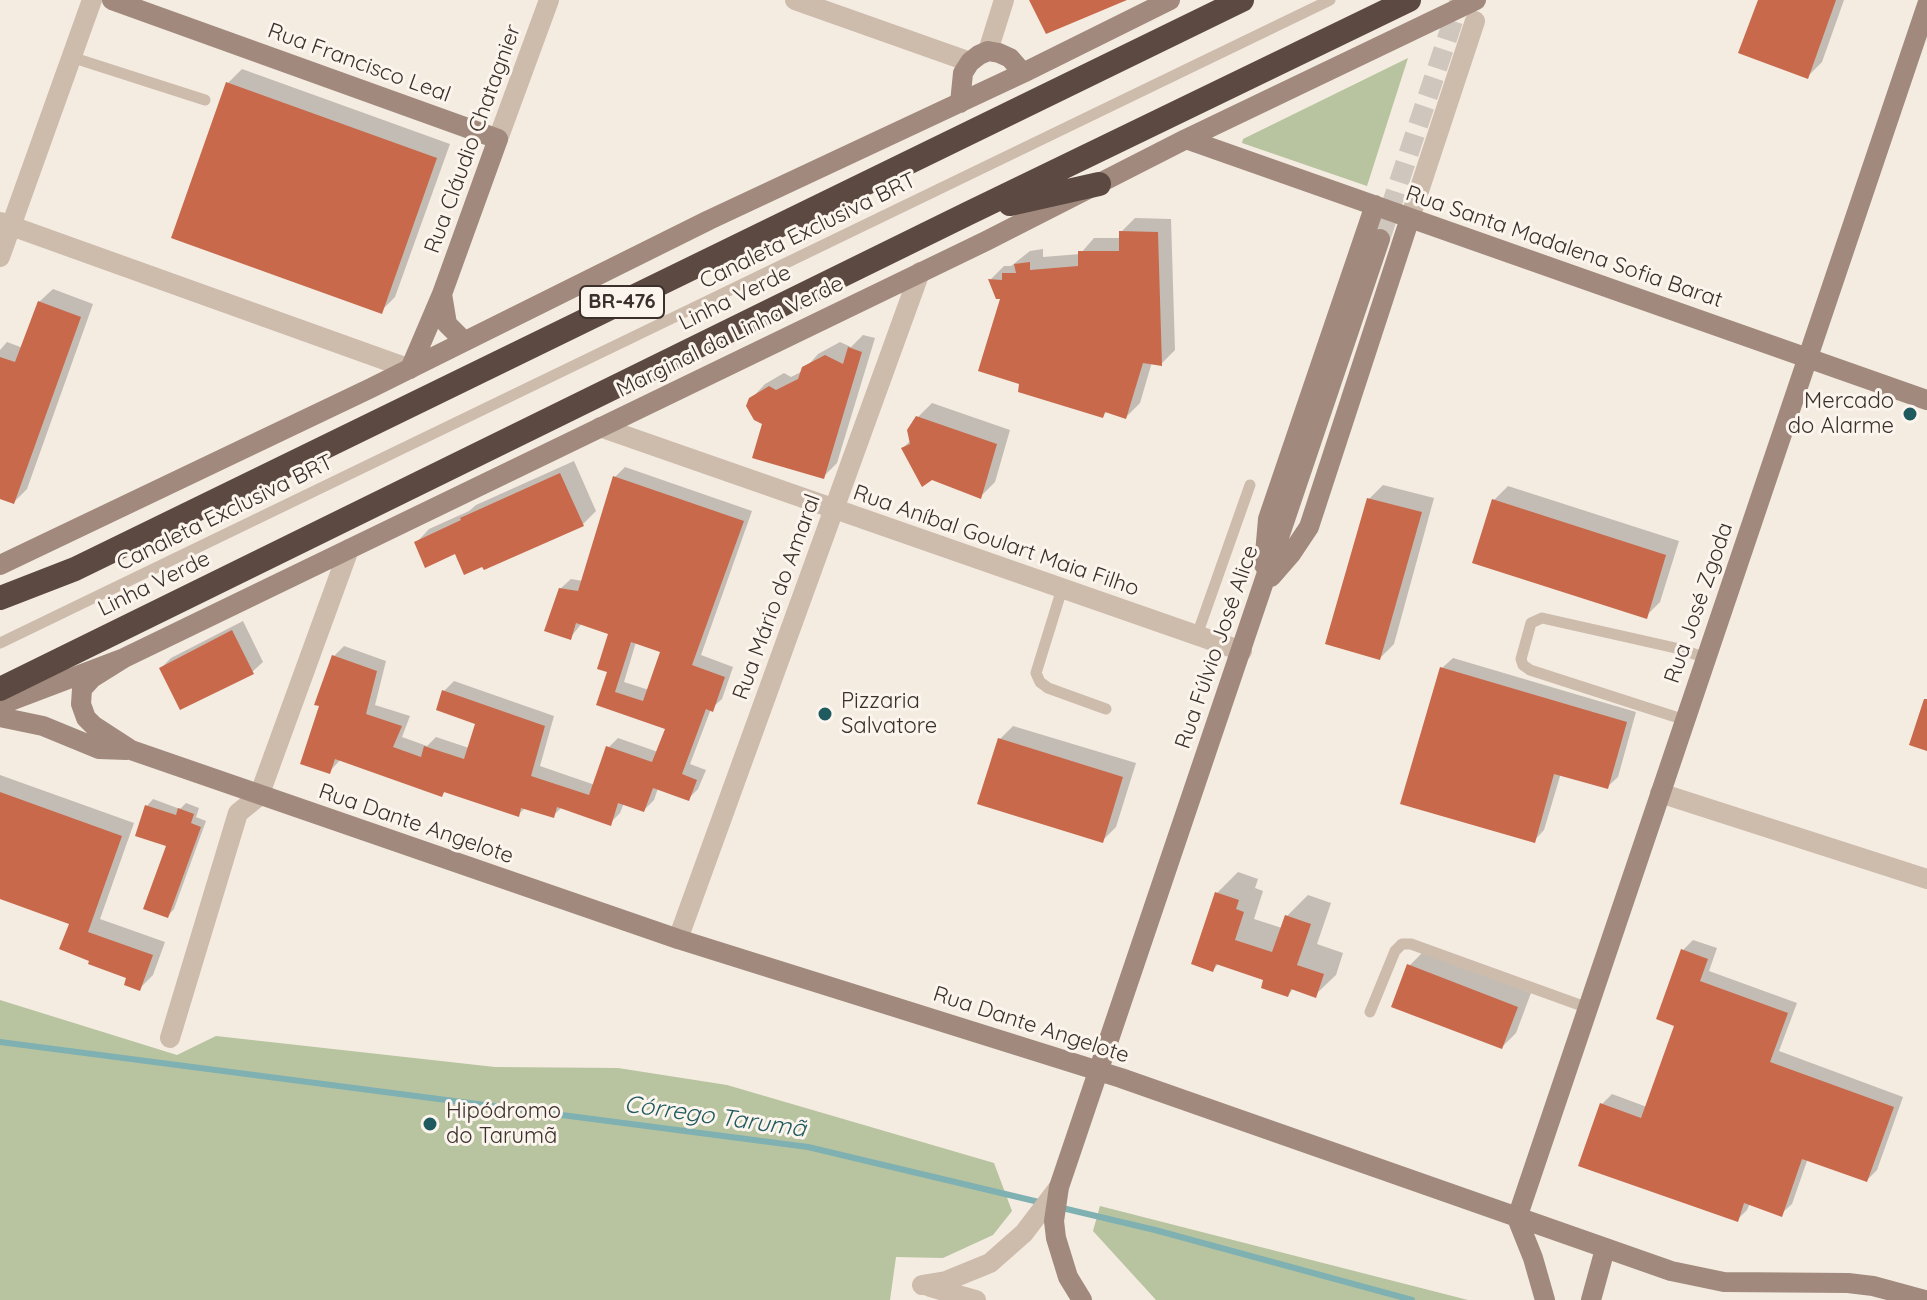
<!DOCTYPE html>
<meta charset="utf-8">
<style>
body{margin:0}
canvas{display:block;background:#f4ebe1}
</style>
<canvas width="1927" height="1300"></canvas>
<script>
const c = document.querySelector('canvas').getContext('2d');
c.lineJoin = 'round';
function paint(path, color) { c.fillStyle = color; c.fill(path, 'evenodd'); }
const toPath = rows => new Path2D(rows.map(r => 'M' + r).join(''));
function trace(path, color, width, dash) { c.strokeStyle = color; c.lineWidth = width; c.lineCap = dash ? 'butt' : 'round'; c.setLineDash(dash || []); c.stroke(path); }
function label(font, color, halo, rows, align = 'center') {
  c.font = font + ' Quicksand,sans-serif'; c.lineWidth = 6; c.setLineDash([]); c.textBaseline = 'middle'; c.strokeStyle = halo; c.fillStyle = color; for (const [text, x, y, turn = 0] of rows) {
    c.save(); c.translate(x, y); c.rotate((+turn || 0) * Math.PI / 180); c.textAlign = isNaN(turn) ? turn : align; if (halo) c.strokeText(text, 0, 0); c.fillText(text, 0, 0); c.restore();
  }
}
paint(toPath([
 [1408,58,1367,186,1242,143,1243,139],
 [0,1000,177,1055,216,1036,495,1067,618,1068,727,1085,994,1163,1012,1211,993,1235,943,1258,896,1257,890,1300,0,1300],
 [1100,1206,1468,1300,1156,1300,1093,1231]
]), '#b8c4a0');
paint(toPath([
 [1760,0,1844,0,1822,62,1808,76],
 [242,69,450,144,395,297,381,311,228,83],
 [1135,218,1171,219,1175,350,1161,364,1152,362,1140,403,1126,417,1107,411,1103,416,1021,383,1003,298,991,279,1004,266,1011,266,1030,251,1043,249,1043,257,1080,254,1094,238,1121,238,1121,232],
 [53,289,93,304,27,489,14,502,0,497,0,350,7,342,23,348,39,302],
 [863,335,875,338,837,463,823,477,764,424,751,399,765,384,784,373,791,377,803,371,818,354,840,342,851,347],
 [932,403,1010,430,995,482,981,496,903,448,911,440,918,417],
 [574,461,596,511,583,524,456,551,416,543,429,529,469,511,476,505],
 [625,467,752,511,701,655,733,667,722,699,711,709,690,764,706,770,698,789,688,799,658,788,654,800,644,810,624,803,620,813,610,823,562,807,553,816,526,807,518,815,446,791,442,794,341,759,330,771,321,705,317,704,334,656,344,646,386,661,375,705,410,716,402,737,427,746,436,737,469,748,477,723,444,691,454,681,554,716,540,766,595,785,608,748,618,738,658,752,667,727,599,704,610,670,610,633,582,623,570,638,560,589,571,579,583,581,615,477],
 [636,642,662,651,649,690,624,682],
 [1383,485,1434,498,1394,644,1380,658,1369,499],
 [1508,486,1679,541,1660,602,1646,616,1494,500],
 [243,621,263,662,252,672,161,668,171,658],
 [1453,658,1636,712,1618,777,1607,787,1561,773,1544,830,1534,841,1442,668],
 [1013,726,1136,763,1116,827,1102,841,999,740],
 [0,775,134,823,100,919,165,942,153,975,140,988,72,922,0,897],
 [153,799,180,809,186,803,199,808,196,817,206,821,174,909,168,916,168,845,147,806],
 [1238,872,1258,879,1255,888,1263,891,1254,919,1282,928,1287,916,1308,895,1331,903,1317,944,1343,953,1336,975,1315,995,1294,988,1288,995,1266,979,1219,963,1213,970,1193,963,1217,893],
 [1693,940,1717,948,1709,971,1797,1003,1779,1051,1903,1097,1877,1170,1867,1180,1808,1158,1792,1204,1781,1214,1750,1203,1747,1210,1737,1220,1602,1104,1612,1094,1647,1107,1677,1025,1683,950],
 [1423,952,1531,993,1516,1033,1502,1047,1409,966]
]), '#0003');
trace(toPath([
 [0,1042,808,1147,1043,1203],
 [1058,1207,1155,1230,1412,1300]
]), '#7fb0b2', 6);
paint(toPath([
 [1029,0,1127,0,1046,34],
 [1758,0,1836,0,1808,79,1738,53],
 [226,82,437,158,382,314,171,238],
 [1119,231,1158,232,1162,366,1143,363,1126,419,1105,412,1103,418,1018,392,1019,384,978,371,1000,299,996,299,988,279,1002,280,1002,273,1016,273,1014,264,1030,262,1030,270,1078,266,1078,251,1119,251],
 [38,301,81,317,14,504,0,499,0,357,15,362],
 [848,347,862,352,824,479,752,458,762,424,754,420,746,406,749,398,769,386,776,390,798,379,802,367,825,355,843,364],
 [916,416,997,444,981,499,932,480,922,487,901,448,910,444,907,430],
 [560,473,584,526,484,570,482,567,464,575,455,554,425,568,414,542,461,520,460,518],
 [613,476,744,521,692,665,725,677,713,712,706,709,682,774,697,780,689,801,653,788,644,812,618,803,611,826,557,807,554,818,521,808,519,817,444,792,442,797,335,759,330,774,300,764,319,706,314,705,332,655,377,671,366,714,402,726,393,747,421,757,424,746,464,759,475,724,436,710,442,690,545,726,531,776,589,795,606,746,652,762,665,729,596,705,607,672,597,669,608,634,576,623,571,640,544,631,559,588,578,591],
 [631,642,660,652,643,701,615,692],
 [1367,498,1422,512,1380,660,1325,644],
 [1492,499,1666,555,1647,619,1472,563],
 [232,630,254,674,180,710,159,668],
 [1440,667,1627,722,1608,789,1554,774,1535,843,1400,804],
 [1924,699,1927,699,1927,751,1909,745],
 [998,738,1123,777,1103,843,977,804],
 [0,792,122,836,88,932,153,955,140,991,124,985,126,978,88,964,89,961,59,949,69,924,0,899],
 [145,805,176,815,178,808,194,814,191,823,201,827,168,918,143,909,166,846,135,836],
 [1215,892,1239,900,1236,909,1244,912,1235,940,1272,952,1285,915,1311,924,1297,965,1324,974,1316,998,1291,989,1288,997,1261,988,1263,980,1216,964,1213,972,1191,964],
 [1681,949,1708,959,1700,981,1788,1013,1770,1062,1894,1107,1867,1182,1802,1159,1782,1217,1744,1203,1738,1222,1578,1166,1600,1103,1641,1118,1674,1026,1656,1019],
 [1407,964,1518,1007,1502,1049,1391,1007]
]), '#c8694b');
trace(toPath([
 [1380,239,1460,0]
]), '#cfc6bd', 20, [20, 10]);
trace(toPath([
 [71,57,205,100],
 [1062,589,1036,673,1040,682,1048,688,1106,709],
 [1197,635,1250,485],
 [0,643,1330,0],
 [1685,720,1530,670,1523,665,1521,659,1531,623,1542,618,1680,649,1706,658],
 [1370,1012,1395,951,1402,944,1411,944,1588,1008]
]), '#cdbbac', 11);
trace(toPath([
 [795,0,970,62],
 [988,51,1004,0],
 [498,139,549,0],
 [1410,218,1475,21],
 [0,222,410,369],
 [0,257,92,0],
 [600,427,1242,651],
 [1660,793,1927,879],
 [678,939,920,272],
 [170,1038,238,813,259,796,349,549],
 [922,1285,946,1281,990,1263,1024,1233,1059,1187],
 [930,1287,976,1300]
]), '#cdbbac', 20);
trace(toPath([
 [112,0,498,139,442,294,410,369],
 [960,103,963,73,970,62,979,55,988,51,999,53,1010,58,1023,73],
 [1186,139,1927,400],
 [442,294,447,324,464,341],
 [0,565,371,388,709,220,1023,73,1170,0],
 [1264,565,1268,519,1375,205],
 [1271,577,1291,554,1309,527,1410,218],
 [124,658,92,678,82,689,81,704,86,718,94,726,131,750,678,939,1121,1078,1671,1271,1724,1282,1848,1283,1873,1286,1925,1300],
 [0,705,124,658,986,241,1186,139,1476,0],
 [0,717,43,726,99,749,127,750],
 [1517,1218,1927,5],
 [1517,1218,1533,1258,1545,1300],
 [1082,1300,1068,1277,1056,1238,1054,1221,1059,1187,1380,239],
 [1591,1300,1605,1249]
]), '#a18a7d', 20);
trace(toPath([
 [1010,204,1099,184],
 [0,598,75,569,1242,0],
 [0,689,969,213,1409,0]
]), '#5c4a42', 24);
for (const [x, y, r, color] of [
 [1910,414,8,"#1f5a5e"],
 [825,714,8,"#1f5a5e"],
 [430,1124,8,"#1f5a5e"]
]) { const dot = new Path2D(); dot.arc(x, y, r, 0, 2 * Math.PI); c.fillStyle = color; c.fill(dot); trace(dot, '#fbf5ee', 3); }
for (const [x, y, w] of [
 [622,302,84]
]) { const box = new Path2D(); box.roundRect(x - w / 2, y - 16, w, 32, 6); c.fillStyle = '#fbf5ee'; c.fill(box); trace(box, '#3b302b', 2); }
label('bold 20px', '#3b302b', null, [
 ["BR-476",622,302]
]);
label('22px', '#3b302b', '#fbf5ee', [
 ["Rua Francisco Leal",359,63,20],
 ["Rua Cláudio Chatagnier",473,139,-70],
 ["Canaleta Exclusiva BRT",808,231,-26],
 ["Rua Santa Madalena Sofia Barat",1564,247,19],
 ["Linha Verde",735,298,-26],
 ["Marginal da Linha Verde",730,337,-26],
 ["Canaleta Exclusiva BRT",225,513,-26],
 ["Rua Aníbal Goulart Maia Filho",996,541,19],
 ["Linha Verde",154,584,-26],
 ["Rua Mário do Amaral",777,597,-70],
 ["Rua José Zgoda",1699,603,-71],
 ["Rua Fúlvio José Alice",1217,647,-71],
 ["Rua Dante Angelote",416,824,19],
 ["Rua Dante Angelote",1031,1025,18]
]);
label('22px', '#3b302b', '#fbf5ee', [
 ["Mercado",1894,401,"right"],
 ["do Alarme",1894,426,"right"],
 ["Pizzaria",841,701],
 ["Salvatore",841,726],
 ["Hipódromo",446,1111],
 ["do Tarumã",446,1136]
], 'left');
label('italic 24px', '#1f5a5e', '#fbf5ee', [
 ["Córrego Tarumã",715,1117,8]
]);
</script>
